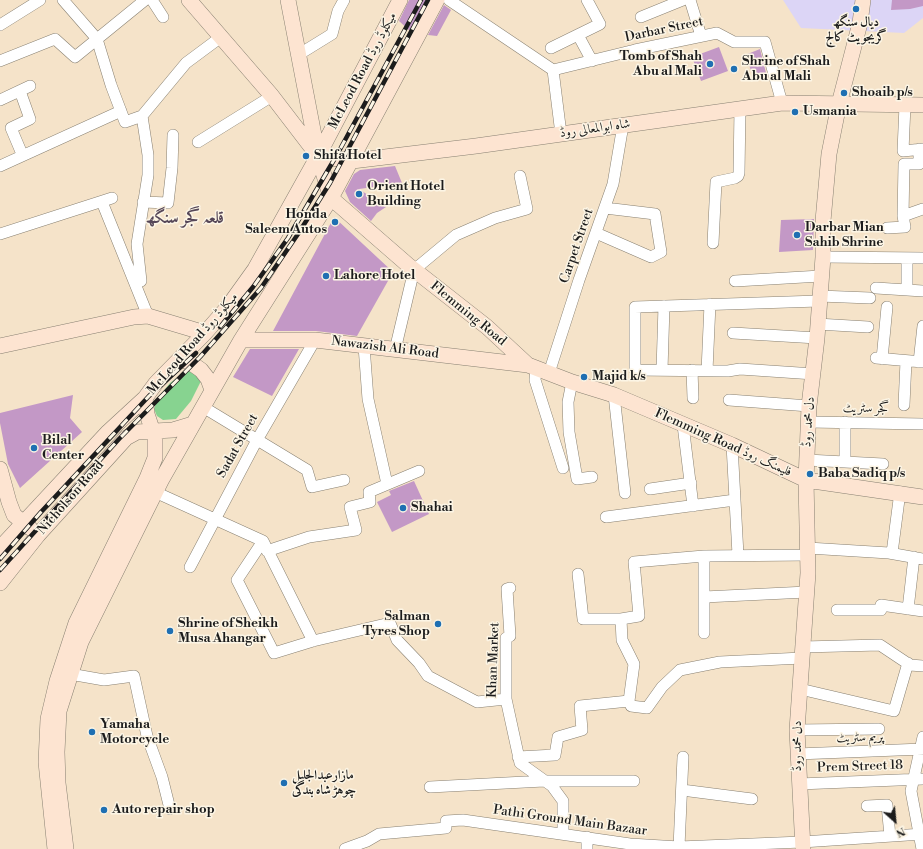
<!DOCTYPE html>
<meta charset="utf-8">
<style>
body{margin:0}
#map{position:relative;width:923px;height:849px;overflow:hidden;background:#f5e3c9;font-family:"Libre Bodoni",serif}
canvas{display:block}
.north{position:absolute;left:875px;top:801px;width:40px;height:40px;-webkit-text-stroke:3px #fcf5e5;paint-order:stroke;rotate:153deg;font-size:11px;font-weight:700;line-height:16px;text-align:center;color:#1c1c1c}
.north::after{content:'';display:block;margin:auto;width:14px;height:18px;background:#1c1c1c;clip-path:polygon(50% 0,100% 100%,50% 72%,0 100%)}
</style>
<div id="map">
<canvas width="923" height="849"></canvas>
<div class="north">N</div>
</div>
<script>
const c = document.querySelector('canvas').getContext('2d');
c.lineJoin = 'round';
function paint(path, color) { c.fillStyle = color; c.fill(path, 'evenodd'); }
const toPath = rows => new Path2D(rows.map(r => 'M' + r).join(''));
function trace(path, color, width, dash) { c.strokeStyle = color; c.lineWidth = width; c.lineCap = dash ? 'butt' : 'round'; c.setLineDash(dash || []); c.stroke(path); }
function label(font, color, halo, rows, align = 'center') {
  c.font = font + ' "Libre Bodoni",Amiri,serif'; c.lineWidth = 3; c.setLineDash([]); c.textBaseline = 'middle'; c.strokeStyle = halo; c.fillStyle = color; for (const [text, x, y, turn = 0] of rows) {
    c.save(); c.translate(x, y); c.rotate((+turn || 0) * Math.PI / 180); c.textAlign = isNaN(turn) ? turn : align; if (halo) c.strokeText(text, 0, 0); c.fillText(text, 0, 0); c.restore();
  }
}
paint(toPath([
 [783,0,923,0,923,18,904,33,801,28]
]), '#dcd5f6');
paint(toPath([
 [189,369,203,377,191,401,176,419,163,420,157,416,154,409,158,398,170,383]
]), '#87d390');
paint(toPath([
 [409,0,427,0,410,31,399,21],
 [892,0,923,0,923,6,910,9,891,10],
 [444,5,451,10,437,36,428,35],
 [719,47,728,71,701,81,692,57],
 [760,49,766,73,754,78,745,55],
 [395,166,402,183,359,189,386,207,377,213,371,221,350,202,345,191,346,189,354,174,360,170],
 [334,217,393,272,357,336,316,331,273,331],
 [814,219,813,250,779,252,781,220],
 [250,349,299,349,272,396,233,377],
 [73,395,70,418,82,432,20,488,8,464,0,423,0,413],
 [414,481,429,514,392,532,377,502,391,495,389,491]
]), '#c398c6');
const street = toPath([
 [63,0,97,39,111,85,125,122,142,116],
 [152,0,163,17],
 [449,0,553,70,561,134],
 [690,0,701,36],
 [641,17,683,0],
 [0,25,40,0],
 [578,35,592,61],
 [551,48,600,24,587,0],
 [298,55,332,34,338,11,344,0],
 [0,61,55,39,75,57,145,0],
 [553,70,635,50,717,33,734,42,765,42,782,103],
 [20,91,30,119,11,128,22,154],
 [0,100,30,86],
 [905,105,903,151,923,149],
 [142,116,186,63,221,37],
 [198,142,272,96],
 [0,166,121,111],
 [102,202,148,316],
 [143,202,168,203,172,168,173,135],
 [903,216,904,164,919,164,919,149],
 [887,228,905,227,903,216,923,209],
 [596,233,651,257,661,252,655,214,605,208],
 [0,234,112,198],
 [713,243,716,182,735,178,738,176,739,173,740,109],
 [823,257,923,258],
 [735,281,821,276],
 [135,282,141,281,137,244,148,175,148,155,142,116],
 [876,288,923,291],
 [907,290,907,258],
 [819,296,870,298],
 [817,324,868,327],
 [733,333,817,338],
 [364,346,368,399,387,484],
 [395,350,414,270,456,235,495,218,527,209,520,176],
 [876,358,923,362],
 [882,359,887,307],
 [919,362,923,326],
 [536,368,535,380,563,468],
 [662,370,664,306],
 [692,370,693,398],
 [707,371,710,304],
 [549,373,579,280,613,184,623,125],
 [814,374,740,369,728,371,635,370,635,307,819,301],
 [572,382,568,402,569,432,577,479,592,477],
 [614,395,625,493],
 [729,400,809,406],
 [904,405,906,361],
 [203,407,307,470,312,487,344,480],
 [809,422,923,424],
 [845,422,845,462],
 [683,425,693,506],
 [732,445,738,555],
 [807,460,883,464],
 [650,489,691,483],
 [155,492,263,541,313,641],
 [606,517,735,500],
 [263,541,237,580,274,653,313,641,390,623,397,640,419,663,428,676,477,702,506,699],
 [808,548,889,553,923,559],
 [267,551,309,537,356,530,350,507,370,502,369,492,419,471],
 [892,553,900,492],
 [190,567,257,440,315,340],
 [578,574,583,619,621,619],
 [510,588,507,589,510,636,506,638,506,699,520,763,552,786,563,801,563,834],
 [704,597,807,592],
 [908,609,914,557],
 [837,610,881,610,881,605,923,611],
 [704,633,704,556],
 [803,647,880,645,910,665,923,666],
 [802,658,720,662,680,670,662,687,647,708,631,706,629,701,634,664,622,640,621,619,639,616,634,562,704,556,808,555],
 [70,674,104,680,134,676,147,736,162,777,170,809],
 [800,689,894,711,908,663],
 [797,730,879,729],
 [797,754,923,749],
 [518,757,555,755,558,737,582,730,580,706,629,701],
 [799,784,923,779],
 [430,787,544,781,634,781],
 [682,790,752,799],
 [867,806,887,805,890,836],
 [679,847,683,757],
 [345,849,367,841,379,834,446,828,446,821,463,820,630,844,679,847,802,842,923,834],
 [587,849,587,837],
 [922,849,911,791,923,737]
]);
const secondary = toPath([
 [189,0,272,96,318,156,352,161,476,146,782,103,923,105],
 [288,0,318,156,331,198,408,265,487,327,528,365],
 [241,340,315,340,528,365,572,382,614,395,732,445,806,480,923,497],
 [0,346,134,317,148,316,205,333],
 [180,359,191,363,201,370,208,379,212,390],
 [0,469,9,502,14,515,30,528],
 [0,548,107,433,145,398],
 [0,583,38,535,126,438,137,432,173,430,193,424],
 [55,849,46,762,48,719,57,681,76,623,147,478,155,458,155,438,147,414,145,398,156,383,205,333,227,308,255,269,318,156,400,0],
 [66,849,58,783,57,752,59,711,81,642,162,479,241,340,331,198,437,0],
 [803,849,797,730,808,573,806,480,809,406,817,338,823,257,823,221,829,154,839,104,860,23,863,0]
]);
trace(street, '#888072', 12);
trace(secondary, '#888072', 16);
trace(street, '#fff', 11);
trace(secondary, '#fde4d1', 15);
const rail = toPath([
 [220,327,253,287,288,238,338,153,421,0],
 [0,559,41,512,149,396,196,353],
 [0,570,119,439,200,357,261,288,298,234,330,183,428,0]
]);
trace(rail, '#1c1c1c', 4.5);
trace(rail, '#fcf5e5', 3, [9]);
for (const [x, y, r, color] of [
 [856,9,4,"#1f6fb2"],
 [710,64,4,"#1f6fb2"],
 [734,69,4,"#1f6fb2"],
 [844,93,4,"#1f6fb2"],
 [795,112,4,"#1f6fb2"],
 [306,156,4,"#1f6fb2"],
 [359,194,4,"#1f6fb2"],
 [335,222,4,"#1f6fb2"],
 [797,235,4,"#1f6fb2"],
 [326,276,4,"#1f6fb2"],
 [584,377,4,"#1f6fb2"],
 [34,448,4,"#1f6fb2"],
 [810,474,4,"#1f6fb2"],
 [403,508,4,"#1f6fb2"],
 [438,624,4,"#1f6fb2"],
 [170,631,4,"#1f6fb2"],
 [92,732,4,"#1f6fb2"],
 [284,783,4,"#1f6fb2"],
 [104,810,4,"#1f6fb2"]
]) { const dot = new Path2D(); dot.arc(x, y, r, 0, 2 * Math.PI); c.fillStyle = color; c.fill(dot); trace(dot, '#fcf5e5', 1.5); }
label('bold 13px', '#1c1c1c', '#fcf5e5', [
 ["دیال سنگھ",856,23,"center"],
 ["گریجویٹ کالج",856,38,"center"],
 ["Tomb of Shah",702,57,"right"],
 ["Abu al Mali",702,72,"right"],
 ["Shrine of Shah",742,62],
 ["Abu al Mali",742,77],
 ["Shoaib p/s",852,93],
 ["Usmania",803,112],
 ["Shifa Hotel",314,156],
 ["Orient Hotel",367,187],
 ["Building",367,202],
 ["Honda",327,215,"right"],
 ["Saleem Autos",327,230,"right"],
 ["Darbar Mian",805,228],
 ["Sahib Shrine",805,243],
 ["Lahore Hotel",334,276],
 ["Majid k/s",592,377],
 ["Bilal",42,441],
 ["Center",42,456],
 ["Baba Sadiq p/s",818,474],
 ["Shahai",411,508],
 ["Salman",430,617,"right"],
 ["Tyres Shop",430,632,"right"],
 ["Shrine of Sheikh",178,624],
 ["Musa Ahangar",178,639],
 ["Yamaha",100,725],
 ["Motorcycle",100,740],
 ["مازارعبدالجلیل",292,776],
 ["چوہڑ شاہ بندگی",292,791],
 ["Auto repair shop",112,810]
], 'left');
label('13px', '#1c1c1c', '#fcf5e5', [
 ["Darbar Street",664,30,-12],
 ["McLeod Road میکلوڈ روڈ",363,71,-62],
 ["شاہ ابوالمعالی روڈ",595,129,-8],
 ["Carpet Street",577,246,-71],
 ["Flemming Road",468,314,39],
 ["McLeod Road میکلوڈ روڈ",193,344,-49],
 ["Nawazish Ali Road",385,348,7],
 ["گجر سٹریٹ",866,409,1],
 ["دل محمد روڈ",809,422,-86],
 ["Flemming Road فلیمنگ روڈ",723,443,24],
 ["Sadat Street",238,446,-61],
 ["Nicholson Road",71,498,-49],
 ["Khan Market",494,660,-88],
 ["پریم سٹریٹ",860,738,-2],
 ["دل محمد روڈ",798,746,-90],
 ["Prem Street 18",860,767,-2],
 ["Pathi Ground Main Bazaar",570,821,8]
]);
label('bold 17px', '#564758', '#fcf5e5', [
 ["قلعہ گجر سنگھ",185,219]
]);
</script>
